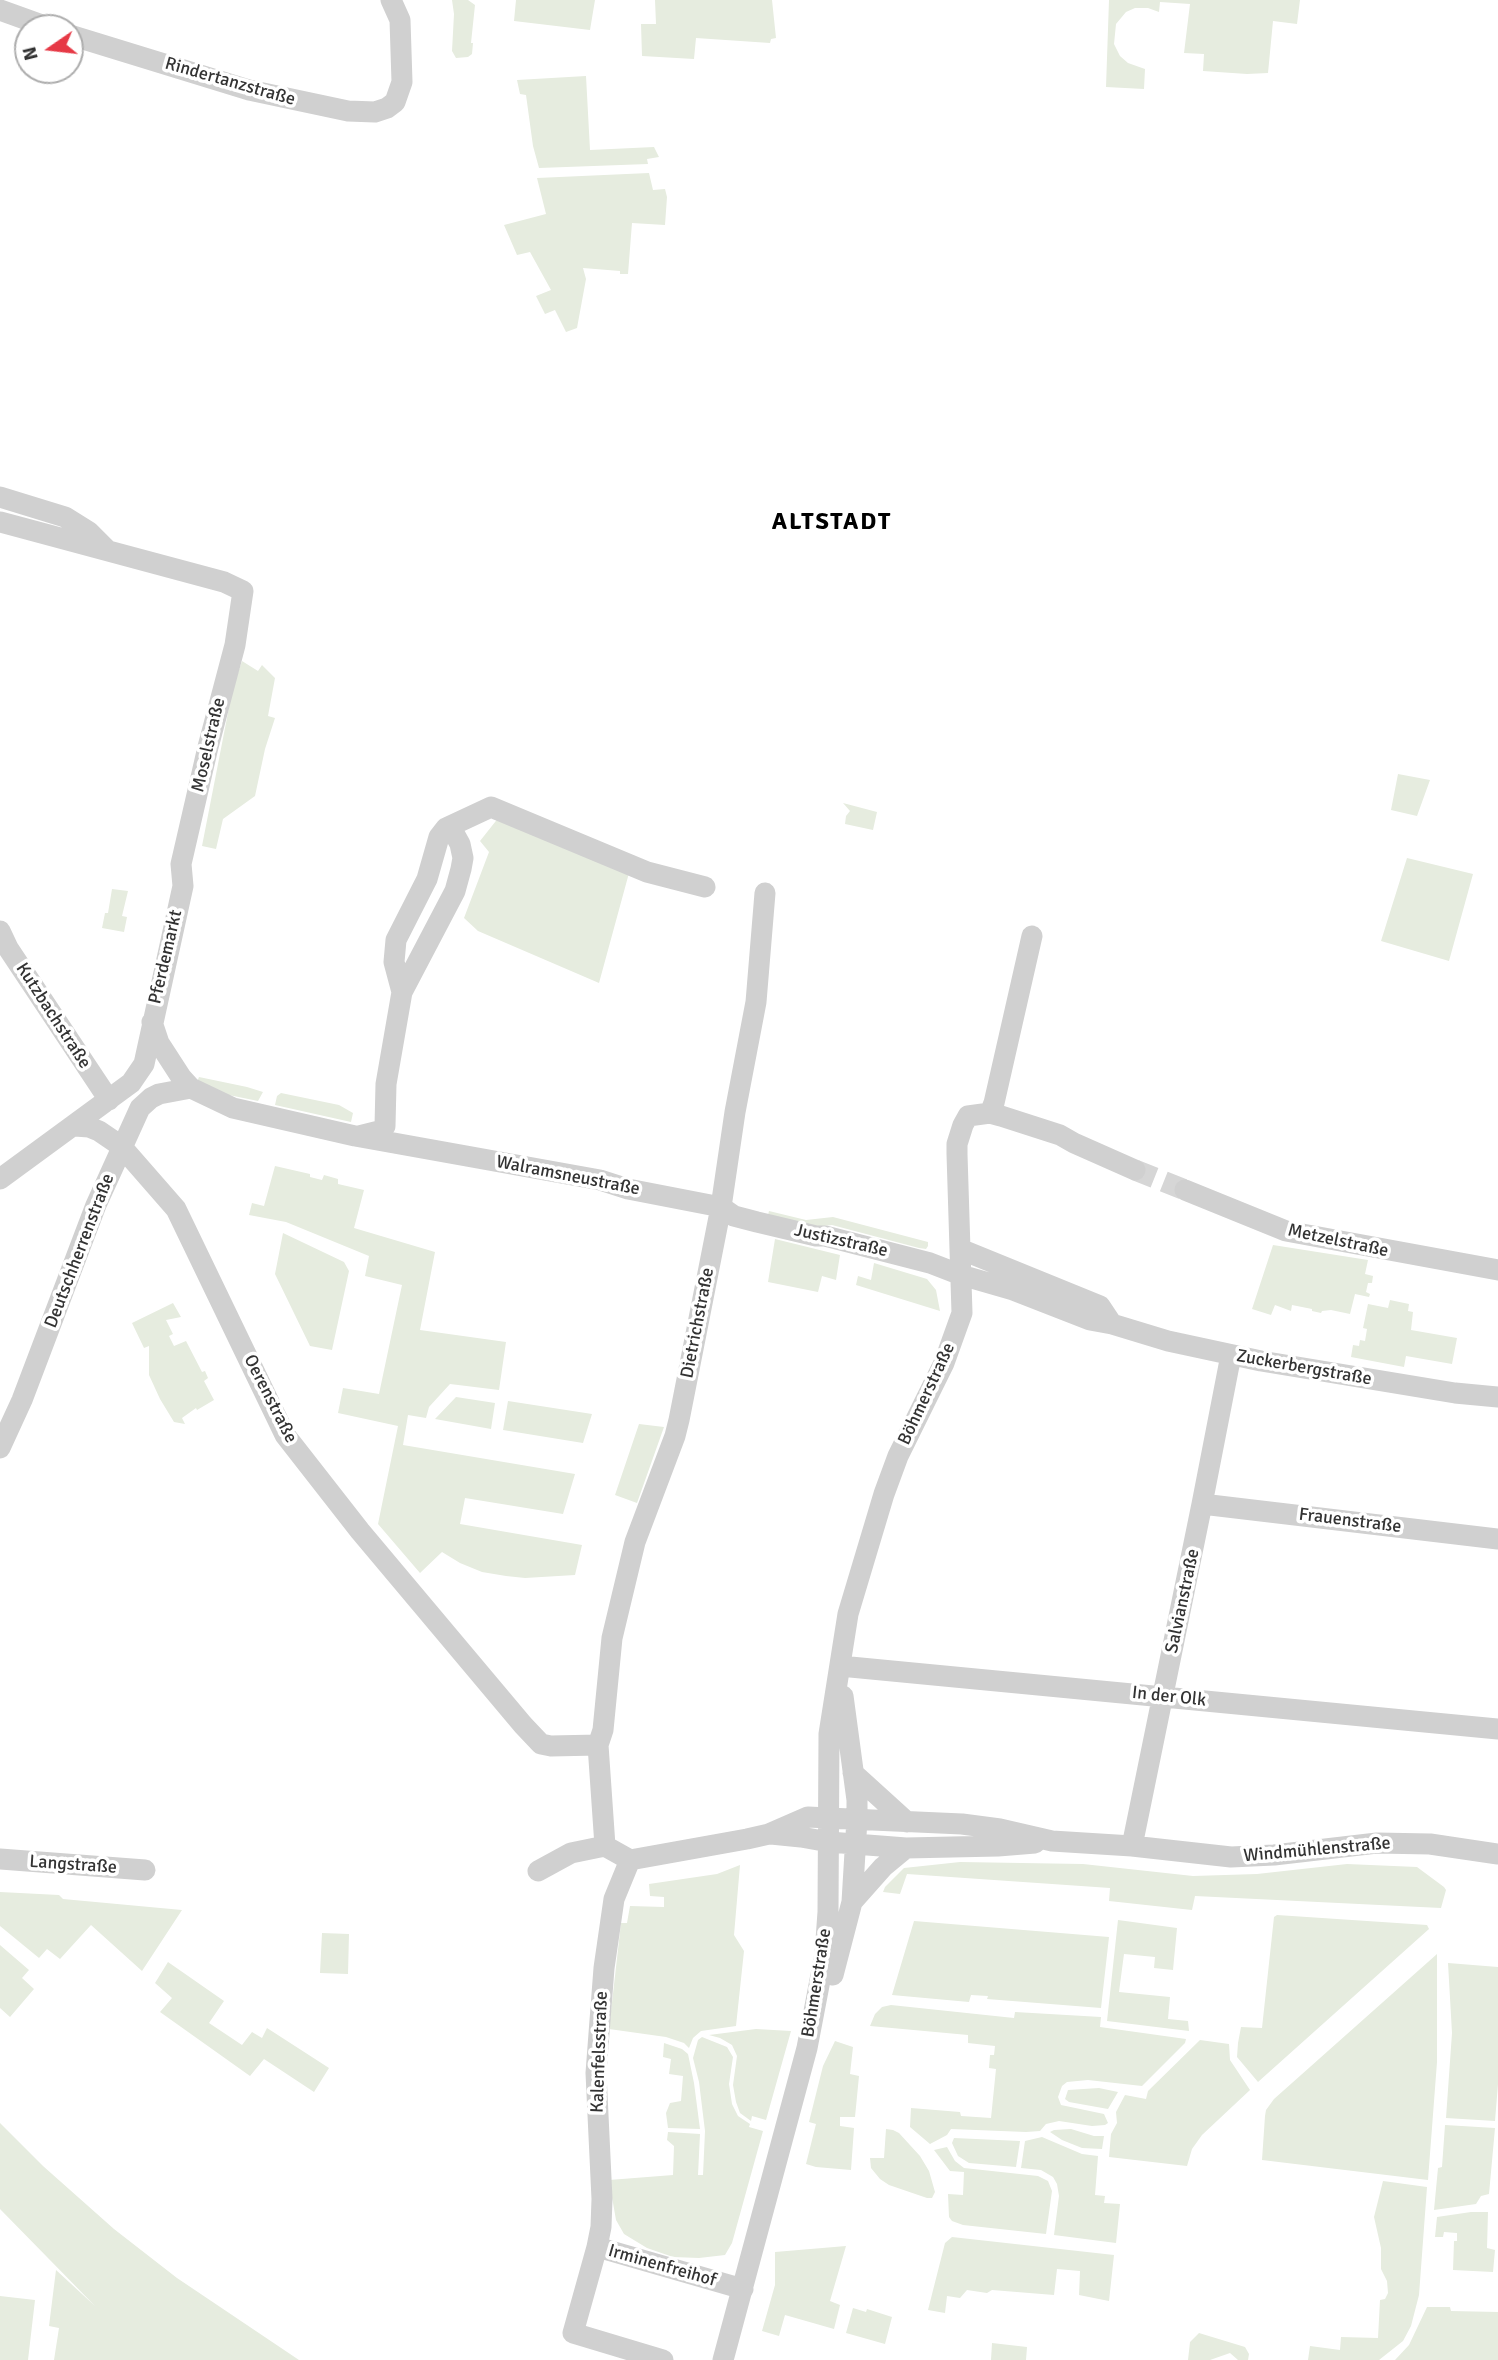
<!DOCTYPE html>
<meta charset="utf-8">
<style>
body{margin:0}
#map{position:relative;width:1498px;height:2360px;overflow:hidden;background:#fff;font-family:Signika,sans-serif}
canvas{display:block}
.north{position:absolute;left:14px;top:14px;width:70px;height:70px;box-sizing:border-box;background:#fff;border:2px solid #adadad;border-radius:50%;rotate:256deg;font-size:19px;font-weight:700;line-height:28px;text-align:center;color:#333}
.north::after{content:'';display:block;margin:auto;width:24px;height:32px;background:#e63946;clip-path:polygon(50% 0,100% 100%,50% 72%,0 100%)}
</style>
<div id="map">
<canvas width="1498" height="2360"></canvas>
<div class="north">N</div>
</div>
<script>
const c = document.querySelector('canvas').getContext('2d');
c.lineJoin = 'round';
function paint(path, color) { c.fillStyle = color; c.fill(path, 'evenodd'); }
const toPath = rows => new Path2D(rows.map(r => 'M' + r).join(''));
function trace(path, color, width, dash) { c.strokeStyle = color; c.lineWidth = width; c.lineCap = dash ? 'butt' : 'round'; c.setLineDash(dash || []); c.stroke(path); }
function label(font, color, halo, rows, align = 'center') {
  c.font = font + ' Signika,sans-serif'; c.lineWidth = 7; c.setLineDash([]); c.textBaseline = 'middle'; c.strokeStyle = halo; c.fillStyle = color; for (const [text, x, y, turn = 0] of rows) {
    c.save(); c.translate(x, y); c.rotate((+turn || 0) * Math.PI / 180); c.textAlign = isNaN(turn) ? turn : align; if (halo) c.strokeText(text, 0, 0); c.fillText(text, 0, 0); c.restore();
  }
}
paint(toPath([
 [452,0,468,0,475,5,471,43,473,43,472,54,468,57,456,58,452,51,454,14],
 [516,0,595,0,590,30,514,21],
 [655,0,772,0,776,38,771,39,770,43,696,38,694,59,642,56,641,24,656,24],
 [1109,0,1300,0,1297,24,1273,21,1268,73,1247,74,1203,71,1204,54,1184,53,1190,4,1160,2,1159,12,1148,8,1135,8,1126,12,1116,24,1114,44,1120,56,1128,63,1145,69,1144,89,1106,87],
 [586,76,590,150,654,147,659,157,647,159,648,164,539,168,533,146,526,95,520,94,517,80],
 [649,173,653,190,665,189,667,197,665,225,632,223,628,274,620,274,620,271,583,268,586,279,577,328,566,332,555,310,545,314,536,296,551,290,530,252,517,255,504,225,546,214,537,178],
 [242,661,258,671,262,665,275,678,268,716,275,718,265,749,255,796,223,819,216,849,202,846,233,687],
 [1398,774,1430,780,1417,816,1391,810],
 [843,803,877,812,873,830,845,824,846,816,850,811],
 [499,817,629,873,599,983,478,931,464,918,489,852,480,841],
 [1407,858,1473,874,1449,961,1381,941],
 [112,889,128,891,122,916,127,917,124,932,102,928,105,913,108,913],
 [199,1077,247,1087,263,1092,258,1101,219,1093,197,1082],
 [281,1093,339,1105,353,1113,351,1122,275,1105,277,1096],
 [275,1166,310,1174,310,1177,322,1180,324,1175,338,1179,338,1184,364,1190,354,1228,435,1252,420,1330,506,1342,499,1390,450,1384,429,1407,426,1418,408,1415,403,1445,575,1474,563,1514,465,1498,460,1524,582,1545,575,1575,525,1578,506,1576,482,1572,460,1563,442,1552,420,1573,378,1524,398,1426,338,1413,343,1388,379,1394,402,1285,365,1276,369,1256,286,1222,249,1215,252,1203,264,1206],
 [769,1211,806,1220,833,1217,928,1242,928,1246,926,1249,919,1248,832,1225,816,1227,767,1219],
 [283,1233,344,1262,349,1271,332,1350,310,1346,275,1274],
 [775,1239,840,1255,836,1280,822,1276,818,1292,768,1282],
 [1273,1245,1368,1260,1365,1274,1373,1276,1372,1283,1368,1283,1366,1292,1370,1294,1369,1297,1355,1294,1350,1314,1331,1310,1322,1311,1321,1313,1312,1311,1312,1309,1292,1305,1291,1311,1275,1305,1271,1315,1252,1309],
 [874,1263,927,1279,936,1290,940,1311,856,1285,858,1276,871,1280],
 [1390,1300,1409,1304,1408,1311,1413,1312,1411,1330,1457,1338,1452,1364,1406,1356,1404,1367,1351,1357,1353,1345,1359,1346,1360,1340,1365,1341,1367,1329,1363,1328,1368,1304,1388,1308],
 [173,1303,181,1317,166,1320,173,1334,169,1336,174,1346,186,1341,202,1372,205,1371,208,1378,204,1381,214,1400,197,1410,196,1408,182,1418,185,1424,174,1422,160,1399,149,1375,149,1346,144,1348,132,1323],
 [456,1397,495,1403,491,1429,435,1419],
 [508,1401,592,1414,583,1443,503,1430],
 [639,1424,664,1427,637,1503,615,1495],
 [960,1862,1083,1864,1193,1876,1257,1874,1347,1864,1417,1867,1444,1887,1446,1890,1441,1908,1195,1896,1192,1910,1109,1901,1110,1888,907,1874,900,1894,883,1892,885,1887,904,1868],
 [740,1865,734,1935,744,1951,736,2026,701,2031,693,2038,689,2048,684,2043,666,2037,609,2029,621,1923,627,1923,630,1906,664,1907,664,1897,650,1896,649,1884,717,1874],
 [0,1892,59,1895,63,1899,182,1910,142,1971,91,1925,60,1959,47,1949,39,1958,0,1926],
 [1277,1915,1427,1925,1429,1929,1258,2082,1237,2057,1238,2043,1241,2027,1262,2028,1274,1917],
 [1118,1920,1177,1928,1173,1970,1154,1968,1155,1957,1124,1954,1119,1992,1170,1997,1168,2019,1188,2021,1189,2031,1107,2021],
 [914,1921,1109,1937,1101,2008,987,1999,988,1996,971,1995,969,2002,892,1995],
 [322,1933,349,1934,348,1974,320,1973],
 [0,1945,29,1970,22,1978,34,1989,10,2017,0,2008],
 [1437,1954,1437,2062,1428,2180,1262,2160,1265,2116,1266,2110,1274,2099],
 [168,1962,224,2001,209,2023,242,2045,252,2032,262,2038,267,2028,329,2068,314,2092,264,2059,250,2076,160,2012,172,1998,155,1983],
 [1448,1963,1498,1967,1498,2084,1495,2121,1446,2118,1452,2033],
 [891,2005,1014,2018,1015,2012,1101,2017,1100,2027,1186,2039,1185,2043,1142,2086,1088,2080,1067,2082,1062,2086,1058,2097,1061,2105,1104,2114,1108,2123,1105,2125,1092,2126,1059,2121,1046,2124,1040,2131,1026,2132,951,2129,947,2135,930,2144,910,2127,911,2108,960,2112,961,2116,991,2118,996,2069,989,2068,990,2055,994,2055,995,2046,968,2043,968,2035,870,2026,875,2014,882,2007],
 [756,2029,791,2031,766,2120,752,2116,751,2121,740,2113,736,2102,733,2085,737,2056,732,2045,720,2038,709,2035],
 [702,2037,727,2047,733,2057,729,2084,732,2104,738,2116,750,2124,749,2127,763,2131,732,2243,725,2255,699,2258,673,2257,647,2248,624,2234,616,2220,609,2180,673,2175,674,2146,667,2140,668,2132,700,2134,698,2175,703,2175,705,2131,699,2082,693,2058,698,2040],
 [1200,2040,1229,2044,1230,2060,1250,2090,1202,2135,1192,2149,1187,2166,1109,2157,1111,2134,1117,2123,1116,2112,1125,2095,1146,2099,1148,2091],
 [835,2041,853,2047,850,2074,859,2076,855,2117,840,2117,840,2126,854,2128,851,2170,816,2167,806,2164,816,2124,809,2122,823,2066],
 [664,2043,682,2049,688,2054,694,2083,700,2129,668,2128,666,2113,670,2103,681,2101,683,2076,669,2074,671,2059,663,2057],
 [1099,2088,1118,2092,1108,2109,1069,2102,1065,2099,1068,2090],
 [0,2123,43,2166,114,2229,177,2278,299,2360,54,2360,59,2328,49,2326,56,2270,95,2306,0,2209],
 [1445,2125,1495,2128,1489,2194,1481,2196,1476,2204,1434,2210,1438,2168,1442,2167],
 [886,2129,893,2130,899,2133,920,2156,929,2171,935,2192,932,2198,927,2198,889,2185,880,2179,871,2168,870,2158,884,2158],
 [1071,2129,1094,2136,1104,2136,1102,2149,1082,2148,1062,2140,1050,2132,1054,2130],
 [1042,2137,1082,2154,1098,2156,1095,2195,1105,2196,1104,2203,1120,2204,1116,2243,1054,2235,1059,2196,1057,2184,1053,2177,1041,2170,1021,2168,1025,2141],
 [954,2138,1020,2141,1016,2167,969,2163,958,2156,952,2143],
 [947,2147,955,2161,964,2168,1038,2176,1048,2181,1052,2191,1046,2234,963,2225,952,2221,949,2217,948,2194,963,2195,964,2172,950,2171,934,2150],
 [1383,2181,1427,2187,1419,2295,1411,2326,1403,2341,1379,2360,1308,2360,1310,2346,1340,2350,1341,2337,1378,2338,1380,2300,1385,2299,1388,2293,1387,2281,1381,2269,1381,2248,1374,2217],
 [1471,2212,1488,2212,1487,2248,1495,2250,1493,2272,1453,2270,1454,2241,1457,2241,1457,2233,1444,2232,1443,2237,1435,2237,1437,2217],
 [952,2237,1114,2255,1109,2301,1079,2295,1080,2271,1057,2269,1054,2295,992,2290,987,2293,967,2290,960,2298,947,2296,945,2313,928,2310,945,2243],
 [846,2246,830,2301,840,2305,834,2329,785,2315,779,2336,762,2331,775,2285,775,2252],
 [0,2296,35,2300,28,2360,0,2360],
 [1427,2307,1450,2307,1451,2311,1498,2312,1498,2360,1395,2360,1409,2345],
 [853,2308,866,2312,867,2309,892,2317,885,2344,846,2333],
 [1199,2333,1245,2347,1249,2354,1248,2360,1238,2360,1230,2353,1210,2360,1188,2360,1190,2342],
 [992,2343,1027,2347,1026,2360,991,2360]
]), '#e6ecdf');
trace(toPath([
 [1135,1170,1185,1190]
]), '#d6d6d6', 21, [21, 10]);
trace(toPath([
 [0,10,50,28],
 [70,35,249,90,348,111,375,112,387,108,395,102,402,82,400,20,391,0],
 [0,497,65,517,89,532,106,549],
 [0,522,224,582,243,591,235,645,208,747,181,864,183,886,144,1064,131,1083,0,1179],
 [0,931,8,948,109,1100],
 [402,992,394,962,396,940,427,879,439,837,446,828,491,807,647,872,705,887],
 [152,1022,159,1043,181,1077,191,1088,233,1108,355,1136,600,1180,628,1189,721,1207,734,1216,757,1222,816,1236,825,1236,930,1263,961,1275,1013,1290,1090,1320,1112,1324,1168,1341,1261,1361,1455,1393,1498,1397],
 [990,1113,994,1103,1032,936],
 [75,1126,89,1127,99,1131,121,1146,176,1209,285,1435,360,1531,523,1725,541,1744,551,1746,598,1745],
 [359,1136,379,1131,385,1126,386,1084,402,992,455,891,461,869,463,858,460,844,455,835,446,828],
 [1185,1190,1286,1231,1498,1270],
 [960,1249,1100,1306,1112,1324],
 [0,1448,22,1400,96,1205,140,1108,151,1098,159,1094,191,1088],
 [1202,1504,1498,1539],
 [840,1666,1498,1729],
 [853,1773,907,1822],
 [771,1834,801,1837,829,1842,906,1848,998,1846,1035,1843],
 [605,1846,598,1745,603,1730,612,1638,635,1542,675,1436,679,1420,721,1207,735,1112,756,1002,765,893],
 [605,1846,630,1860,747,1839,769,1834,808,1817,828,1818,962,1824,1000,1829,1052,1841,1132,1846,1231,1857,1274,1855,1377,1843,1430,1844,1498,1854],
 [1132,1846,1202,1504,1231,1355],
 [0,1859,145,1870],
 [538,1871,571,1853,605,1846],
 [852,1902,883,1867,906,1848],
 [833,1975,852,1902,857,1819,857,1800,843,1696],
 [597,2247,601,2227,602,2199,596,2073,604,1968,614,1899,630,1860],
 [663,2360,573,2333,597,2247,743,2289],
 [723,2360,807,2048,825,1954,828,1912,829,1734,848,1614,884,1494,898,1456,944,1363,962,1313,957,1154,957,1144,963,1125,968,1116,990,1113,1001,1116,1060,1135,1074,1143,1135,1170]
]), '#d0d0d0', 21);
label('18px', '#333', '#fff', [
 ["Rindertanzstraße",230,82,16],
 ["Moselstraße",209,745,-77],
 ["Pferdemarkt",166,957,-77],
 ["Kutzbachstraße",53,1016,57],
 ["Walramsneustraße",568,1176,11],
 ["Justizstraße",841,1241,13],
 ["Metzelstraße",1338,1241,12],
 ["Deutschherrenstraße",80,1251,-69],
 ["Dietrichstraße",698,1323,-79],
 ["Zuckerbergstraße",1304,1368,10],
 ["Böhmerstraße",927,1394,-65],
 ["Oerenstraße",270,1399,63],
 ["Frauenstraße",1350,1521,7],
 ["Salvianstraße",1183,1601,-78],
 ["In der Olk",1169,1697,6],
 ["Windmühlenstraße",1317,1850,-5],
 ["Langstraße",73,1865,4],
 ["Böhmerstraße",817,1983,-81],
 ["Kalenfelsstraße",600,2052,-88],
 ["Irminenfreihof",662,2266,16]
]);
c.letterSpacing = '2px';
label('bold 24px', '#000', '#fff', [
 ["ALTSTADT",832,523]
]);
c.letterSpacing = '0px';
</script>
